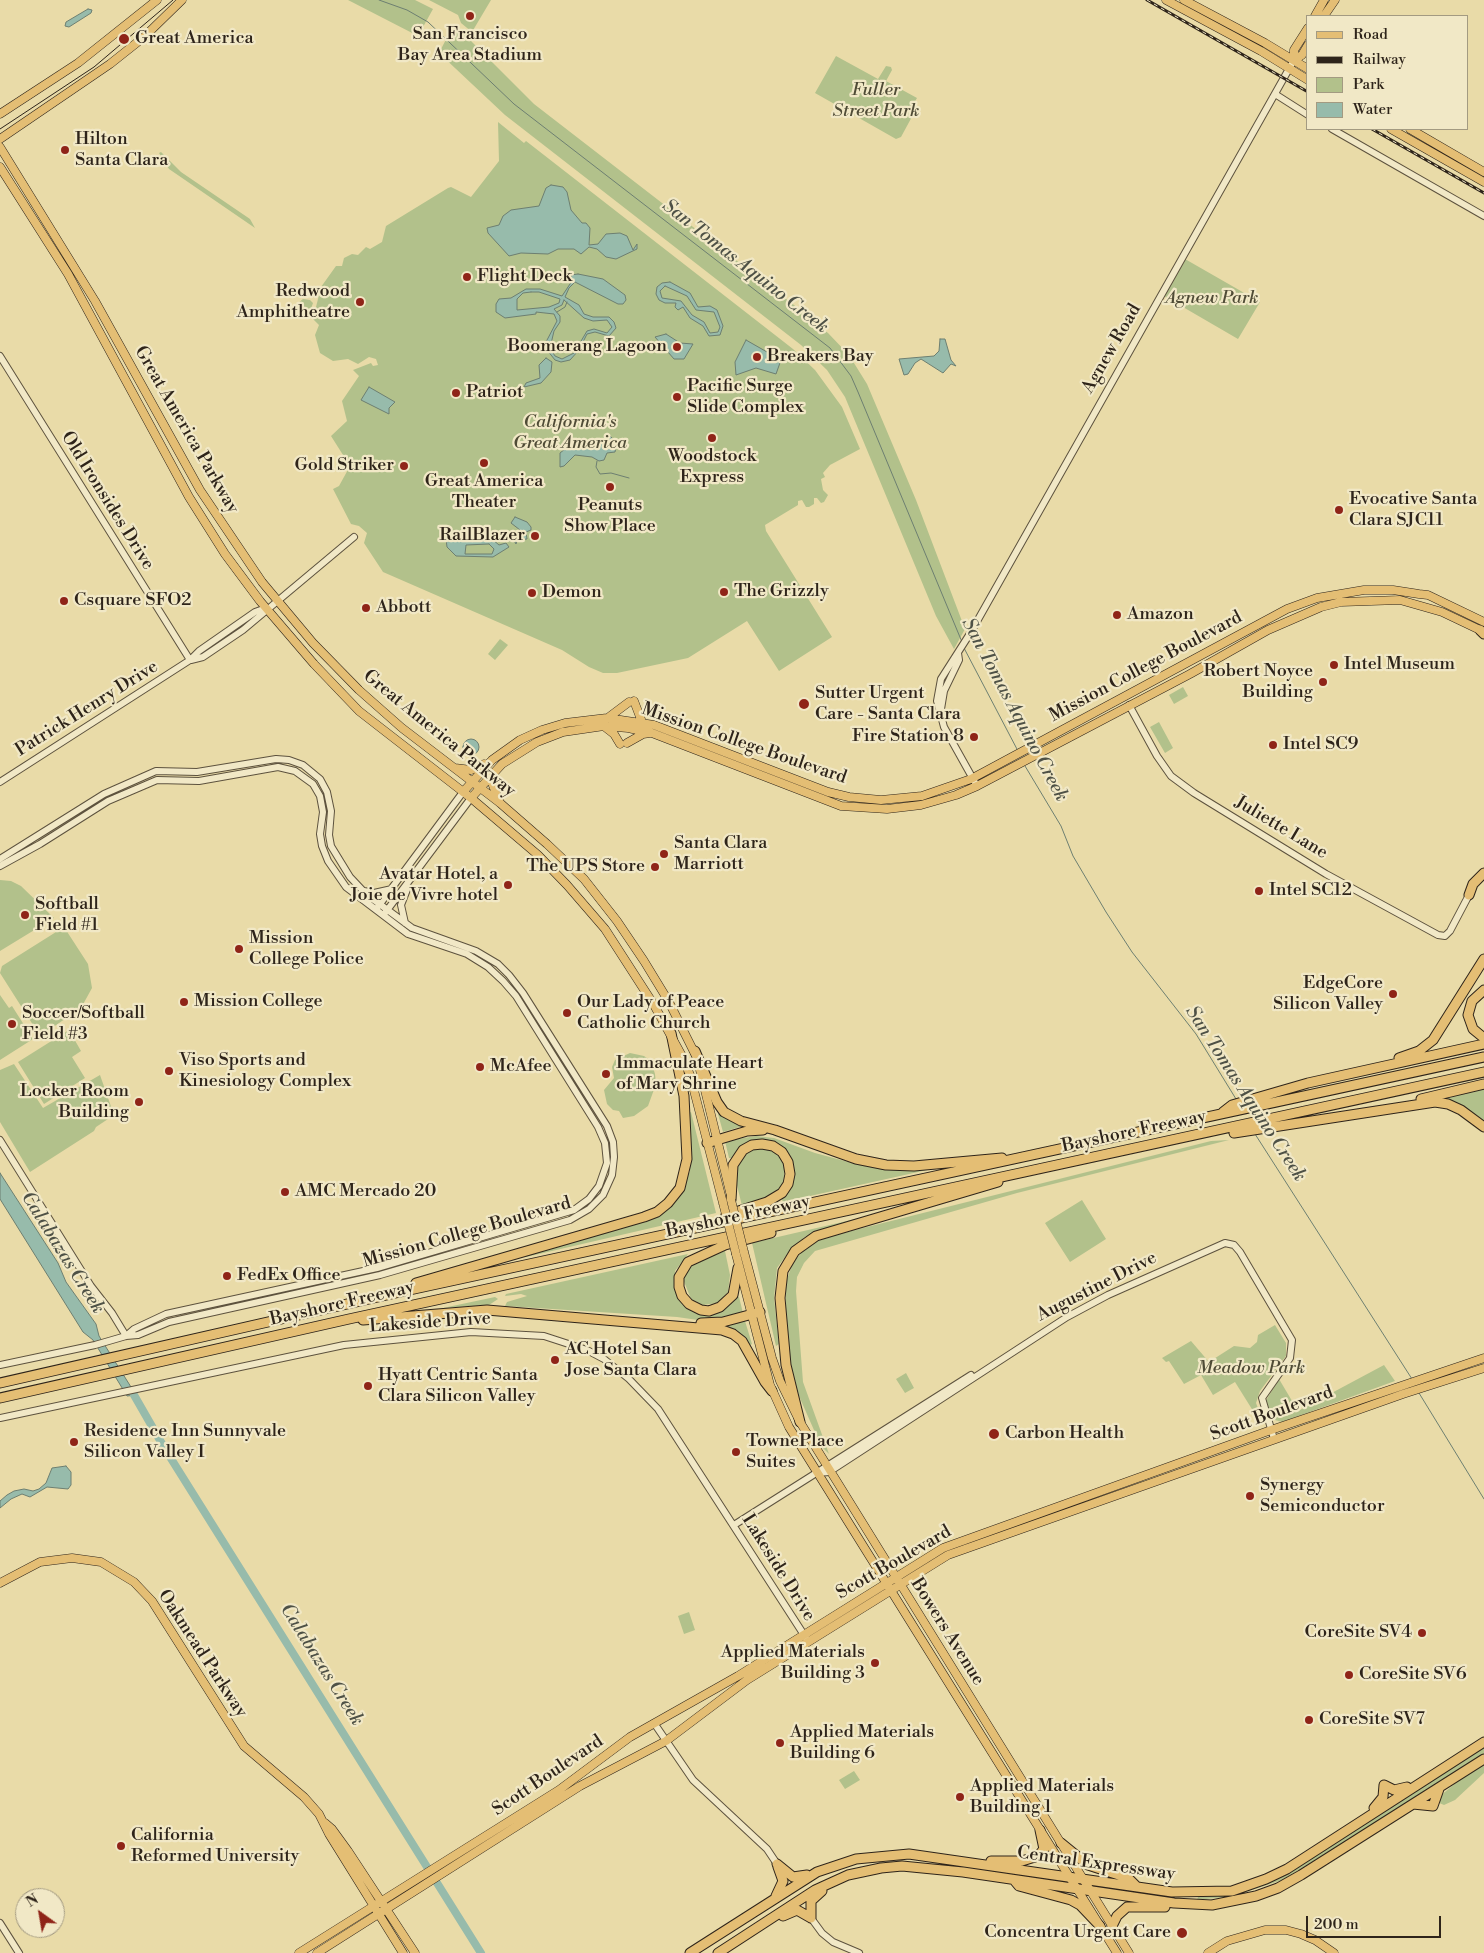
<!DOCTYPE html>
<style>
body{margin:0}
#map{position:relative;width:1484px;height:1953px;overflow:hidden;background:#e9dba8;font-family:"Libre Bodoni",serif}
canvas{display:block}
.legend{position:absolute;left:1306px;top:15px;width:162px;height:115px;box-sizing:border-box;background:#f1e8c6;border:1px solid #a39a81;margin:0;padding:6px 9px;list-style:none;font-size:15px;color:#2e241a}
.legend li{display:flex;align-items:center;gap:10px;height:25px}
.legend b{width:25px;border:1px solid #a39a81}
.north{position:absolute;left:15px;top:1888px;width:50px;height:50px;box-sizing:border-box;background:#f1e8c6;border:1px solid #a39a81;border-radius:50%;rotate:328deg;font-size:14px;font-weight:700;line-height:20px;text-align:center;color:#2e241a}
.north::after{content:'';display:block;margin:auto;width:18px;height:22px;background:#8f2418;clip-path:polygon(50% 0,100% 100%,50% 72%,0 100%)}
.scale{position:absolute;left:1306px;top:1916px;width:135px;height:22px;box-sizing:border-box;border:2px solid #2e241a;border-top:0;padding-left:6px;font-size:15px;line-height:18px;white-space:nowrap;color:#2e241a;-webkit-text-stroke:4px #f1e8c6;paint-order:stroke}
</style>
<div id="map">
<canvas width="1484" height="1953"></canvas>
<ul class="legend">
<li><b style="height:6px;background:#e4be74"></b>Road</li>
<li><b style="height:6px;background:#2e241a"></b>Railway</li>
<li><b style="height:14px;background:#b2c18b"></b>Park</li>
<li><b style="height:14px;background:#97bbab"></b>Water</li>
</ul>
<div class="north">N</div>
<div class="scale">200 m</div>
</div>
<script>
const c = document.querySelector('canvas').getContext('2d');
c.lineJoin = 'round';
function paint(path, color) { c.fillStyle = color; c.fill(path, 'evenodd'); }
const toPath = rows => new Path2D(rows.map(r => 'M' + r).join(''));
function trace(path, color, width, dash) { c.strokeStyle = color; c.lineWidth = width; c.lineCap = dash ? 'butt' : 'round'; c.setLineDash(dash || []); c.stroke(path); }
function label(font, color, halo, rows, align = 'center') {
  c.font = font + ' "Libre Bodoni",serif'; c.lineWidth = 4.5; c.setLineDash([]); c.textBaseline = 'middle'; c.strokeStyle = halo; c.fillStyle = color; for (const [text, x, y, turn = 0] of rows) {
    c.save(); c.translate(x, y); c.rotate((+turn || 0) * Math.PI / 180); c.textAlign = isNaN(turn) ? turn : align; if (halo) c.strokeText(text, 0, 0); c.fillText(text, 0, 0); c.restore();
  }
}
paint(toPath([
 [348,0,415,0,433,9,418,36],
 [429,0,491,0,472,32,461,23,458,15],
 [454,24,534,104,803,312,828,333,849,355,867,384,916,500,965,629,954,649,936,616,845,397,827,370,801,345,505,115,439,53],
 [836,56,878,79,886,66,891,67,892,70,886,81,917,98,913,105,914,113,901,137,896,139,815,93],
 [498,122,524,143,526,141,793,349,815,370,842,407,860,449,830,465,823,473,825,477,821,479,823,490,828,495,824,502,821,503,817,498,814,498,814,504,809,507,806,507,802,500,798,501,798,505,765,525,766,531,832,637,779,671,747,621,688,658,617,673,603,673,589,667,562,650,383,572,364,543,367,533,359,526,351,524,333,489,339,486,350,466,331,436,347,421,342,401,359,376,353,370,371,363,373,366,378,365,376,359,369,357,358,364,348,359,333,361,320,353,315,335,319,325,313,319,321,287,336,266,342,266,344,258,352,254,358,255,366,247,370,249,382,242,386,226,448,188,451,187,471,197,499,161],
 [161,152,181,172,250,219,255,228,169,169,159,153],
 [1185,259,1260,302,1238,339,1164,296],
 [303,299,310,300,313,303,308,317,304,316,298,303],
 [500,639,508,645,495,660,488,654],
 [1183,687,1188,696,1174,704,1169,695],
 [1159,722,1173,748,1165,753,1150,727],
 [0,880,11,881,21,886,54,918,0,951],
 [64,927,88,964,92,988,81,1008,40,1036,0,973,2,966],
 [0,995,9,1008,12,1006,33,1039,0,1060],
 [69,1030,81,1051,72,1057,85,1078,44,1104,18,1062],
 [630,1053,644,1056,651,1061,655,1074,656,1084,648,1106,634,1116,623,1118,619,1111,613,1110,607,1104,604,1090,614,1078,612,1067,615,1060],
 [14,1064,43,1108,100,1075,114,1115,96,1127,94,1131,30,1172,0,1122,0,1070],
 [1484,1087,1484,1123,1439,1097,1466,1091,1472,1092],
 [691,1112,716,1213,526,1257,525,1255,648,1219,681,1192,690,1171,689,1113],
 [721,1112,743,1126,723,1132,718,1114],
 [756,1136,774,1138,815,1153,856,1164,891,1169,927,1168,927,1170,783,1202,781,1197,793,1181,794,1169,789,1156,771,1141,758,1140,747,1144,738,1150,732,1158,729,1158,725,1141],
 [1229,1140,1017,1193,815,1251,804,1263,797,1277,796,1291,803,1382,829,1454,821,1446,799,1396,790,1362,787,1337,785,1285,792,1265,803,1250,817,1240,855,1230,1211,1141],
 [768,1148,776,1152,785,1165,783,1187,766,1199,742,1206,736,1181,738,1165,747,1151,752,1149],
 [1082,1200,1106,1239,1070,1262,1045,1223],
 [864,1217,805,1237,790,1250,777,1268,774,1298,779,1344,776,1346,752,1243],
 [725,1251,730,1275,728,1292,718,1303,703,1305,691,1299,683,1279,687,1270,692,1263],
 [688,1254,675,1271,675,1291,682,1304,693,1312,709,1315,723,1310,736,1297,739,1297,743,1313,719,1318,698,1320,677,1317,505,1306,507,1302,527,1296,521,1294,505,1296,506,1294],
 [495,1297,498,1299,489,1305,443,1308],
 [745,1321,752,1344,748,1346,727,1326],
 [1275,1325,1286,1343,1286,1356,1260,1391,1256,1403,1259,1411,1255,1414,1235,1382,1213,1395,1201,1375,1184,1384,1169,1361,1166,1362,1162,1358,1191,1341,1209,1362,1234,1346,1250,1348,1257,1342,1258,1335],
 [1384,1365,1395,1381,1282,1422,1275,1420,1265,1402,1279,1379,1298,1411],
 [906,1373,914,1388,905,1393,896,1379],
 [689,1612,695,1630,684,1634,678,1616],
 [1484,1746,1484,1755,1338,1849,1336,1847,1282,1880,1234,1896,1197,1900,1198,1897,1224,1895,1251,1889,1285,1875],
 [1484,1764,1484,1773,1455,1800,1444,1805,1437,1802,1439,1797,1458,1781],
 [854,1771,860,1780,845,1789,839,1780]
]), '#b2c18b');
const water = toPath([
 [88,9,92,10,91,13,69,27,65,26,66,22,88,9],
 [551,185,563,187,567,192,571,210,582,223,586,223,590,228,589,245,598,244,606,234,620,233,627,236,633,250,637,244,637,249,616,259,606,257,597,249,589,247,581,254,574,249,558,249,548,254,521,253,509,256,488,233,487,228,499,225,503,216,511,210,539,206,546,188,551,185],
 [578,274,603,279,625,295,626,300,623,304,618,304,575,282,569,288,565,297,579,305,584,314,593,317,609,317,614,322,616,328,609,336,595,332,587,334,579,350,570,360,561,362,555,360,547,350,546,342,557,321,554,314,536,312,536,314,505,318,496,312,496,304,499,299,511,298,526,289,540,289,562,296,572,281,571,275,578,274],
 [531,292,539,292,560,299,559,303,549,307,517,310,517,299,523,293,531,292],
 [564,300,584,318,593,321,607,320,612,327,607,333,594,329,587,331,574,353,562,359,555,356,550,348,554,331,560,322,560,316,554,309,562,305,564,300],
 [670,282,690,293,698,307,710,306,717,310,723,326,720,335,709,336,703,326,690,318,683,307,678,310,675,307,676,303,665,303,659,300,656,294,657,287,662,283,670,282],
 [665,286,687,296,696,310,714,312,720,327,718,332,710,333,704,322,692,315,681,301,662,298,660,291,665,286],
 [666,334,680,343,693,344,684,359,674,359,655,337,666,334],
 [940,339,945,339,951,360,956,366,951,364,943,373,921,359,915,363,908,374,904,375,899,359,934,356,939,351,940,339],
 [746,340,781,360,776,374,756,368,736,375,735,362,746,340],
 [546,358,552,362,551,372,541,383,524,387,526,383,540,378,539,365,546,358],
 [369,387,395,402,389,408,389,414,361,400,369,387],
 [609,435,617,443,615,452,607,453,604,460,599,461,592,457,575,455,564,466,560,467,560,453,565,449,572,446,585,448,590,444,608,439,609,435],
 [515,517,527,522,531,527,531,530,526,532,527,539,517,540,516,544,512,537,520,530,511,523,515,517],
 [463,530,492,539,499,545,506,543,509,547,493,557,456,556,447,547,446,539,450,534,463,530],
 [489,544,494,549,492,554,465,554,466,545,489,544],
 '463 747a8 8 0 1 1 16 0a8 8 0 1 1-16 0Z',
 [0,1173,58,1263,66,1282,96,1324,99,1336,136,1395,127,1396,93,1340,83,1332,0,1199,0,1173],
 [66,1466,71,1472,71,1485,68,1489,47,1487,30,1497,22,1494,11,1499,0,1508,0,1501,7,1495,14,1491,24,1489,33,1491,39,1489,46,1483,52,1468,66,1466]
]);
paint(water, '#97bbab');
trace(water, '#6d7f71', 1);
trace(toPath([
 [379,0,407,10,428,22,514,104,830,348,851,376,858,392,962,642],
 [557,312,565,307,567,302],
 [597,461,596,467,600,474,611,473,629,478],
 [964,648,1018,751],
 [1025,766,1061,826,1073,856,1106,912,1132,952,1196,1034,1236,1099],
 [1255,1134,1412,1379],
 [1419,1393,1484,1499]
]), '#6d7f71', 1);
trace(toPath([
 [134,1395,165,1449,481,1953]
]), '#97bbab', 8);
const minor = toPath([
 [1275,94,1308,115],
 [1332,129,1484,216],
 [0,356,190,660],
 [191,660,203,657,243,630,354,537],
 [1129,705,1157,756,1171,776,1194,793,1326,874,1438,935,1445,936,1450,931,1469,895],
 [941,709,944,691,959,660,958,653],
 [0,782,190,660,199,651,255,612,266,608],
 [977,786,944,727,937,701,941,679,971,632,1294,60],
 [0,859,104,794,156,771,197,772,276,759,289,760,303,765,320,779,327,792,331,811,329,835,331,846,350,877,366,894,412,928,476,951,498,964,509,975,523,993,607,1126,613,1142,614,1157,612,1175,603,1195,589,1209,570,1220,380,1275,169,1322,138,1335,126,1336,95,1345,0,1365],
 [0,866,40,844,108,801,157,780,199,781,278,767,295,771,313,784,320,796,323,812,320,834,322,846,328,861,346,887,408,934,467,954,488,967,503,981,516,996,551,1052,598,1127,605,1143,607,1163,599,1186,589,1199,574,1210,377,1268,166,1314,134,1329,126,1336],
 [364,891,374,893,392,889],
 [377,908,463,792],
 [385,913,471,798],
 [405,923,401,905,408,887],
 [0,1140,91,1286,112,1313,126,1336],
 [0,1418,344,1345,471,1332,544,1336,587,1350,604,1359,629,1379,658,1409,806,1638],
 [818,1473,829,1472,1067,1317,1108,1295,1225,1243,1234,1245,1240,1252,1292,1340,1290,1358,1262,1398,1274,1439],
 [734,1525,971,1375],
 [654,1723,693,1780,767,1849,777,1864],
 [811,1918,822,1933,833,1942,859,1953],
 [0,1923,19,1953]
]);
const major = toPath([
 [1166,0,1261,51,1308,80],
 [1184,0,1265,43,1308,69],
 [1315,16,1324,0],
 [1324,16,1335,0],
 [1294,60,1294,50,1308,28],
 [1294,60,1302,55,1308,45],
 [0,114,78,63,157,0],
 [1391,129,1484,182],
 [1410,129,1484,172],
 [0,139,110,64,144,37,182,0],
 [0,147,95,301,200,490,262,582,313,643,359,690,402,728,500,803,547,844,584,879,617,921,644,961,669,1002,696,1056],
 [0,167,68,274,189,497,225,554,260,601,314,664,359,711,471,798,538,855,567,885,605,929,654,1005,682,1056,690,1075,723,1203],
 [634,701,642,722],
 [609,717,629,702],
 [605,727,614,734,620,744],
 [627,743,643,734,650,733],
 [455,768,471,770,484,764],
 [495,772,492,783,500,803],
 [463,792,492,760,520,740,542,730,565,723,607,718,654,725,828,792,849,797,881,800,922,796,971,779,1287,609,1317,598,1364,590,1393,590,1419,594,1428,595,1484,622],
 [471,798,502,764,537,742,563,732,604,726,628,728,652,733,841,806,887,809,921,805,956,795,977,786,1190,674,1268,630,1321,607,1341,602,1400,600,1442,612,1484,632],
 [700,1070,730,1192],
 [744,1252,772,1358,780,1381,800,1422,1129,1953],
 [736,1254,770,1385,789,1427,1117,1953],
 [0,1583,40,1562,72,1558,101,1562,134,1582,152,1601,244,1746,304,1797,319,1814,329,1834,403,1953],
 [325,1823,332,1829,348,1851,415,1953],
 [299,1953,559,1790,630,1737,738,1676,943,1548,1271,1430,1484,1358],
 [317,1953,580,1786,666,1741,747,1680,948,1555,1403,1394,1484,1368],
 [1208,1953,1227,1941,1265,1930,1286,1930,1301,1934,1315,1940,1334,1953]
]);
const highway = toPath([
 [1480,630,1484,634],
 [1469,895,1473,884,1484,873],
 [1484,990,1472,1001,1468,1015,1473,1029,1484,1038],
 [695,1051,717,1102,724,1112,741,1121,775,1130,856,1159,886,1165,914,1166,1002,1158],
 [1399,1058,1419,1051,1433,1040,1484,959],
 [1421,1099,1484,1084],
 [1223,1112,1232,1105,1308,1083,1484,1044],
 [1234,1133,1435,1102,1448,1104,1461,1110,1484,1127],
 [707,1143,747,1131,763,1130],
 [726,1215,767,1202,782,1193,788,1184,790,1174,788,1162,782,1152,773,1146,762,1144,752,1145,743,1150,733,1165,731,1200],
 [738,1268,733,1295,720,1307,709,1311,701,1310,689,1304,682,1296,679,1287,679,1277,688,1262,725,1245,771,1233],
 [416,1283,644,1217,657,1212,668,1203,680,1188,687,1159,684,1096,671,1033],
 [363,1320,487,1310,722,1330,733,1334,742,1341,765,1382,772,1391],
 [701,1323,723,1322,760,1312],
 [0,1383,391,1294,1484,1057],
 [0,1398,349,1319,1484,1072],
 [800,1422,786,1365,780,1298,783,1271,795,1251,816,1236,998,1182],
 [1413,1804,1433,1806,1439,1789],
 [1374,1808,1383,1797,1384,1785,1394,1790,1407,1787],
 [1061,1843,1088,1865,1128,1878,1136,1886],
 [991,1861,1022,1861,1038,1856,1044,1849,1040,1830],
 [777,1864,793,1877,807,1875],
 [1014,1880,1019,1886,1071,1900,1080,1905,1100,1926],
 [776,1896,783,1881,778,1867],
 [783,1916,797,1910,811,1918],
 [811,1918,811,1901,822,1891],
 [1112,1926,1117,1916,1127,1907,1165,1907],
 [690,1953,817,1872,856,1859,909,1854,1172,1892,1232,1891,1266,1879,1287,1869,1484,1742],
 [718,1953,815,1890,848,1875,881,1868,902,1866,963,1872,1174,1903,1212,1905,1256,1896,1278,1888,1301,1875,1484,1759]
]);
trace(minor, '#5d523e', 8);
trace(major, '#2e241a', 9);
trace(highway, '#2e241a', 11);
trace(minor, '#f1e8c6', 6);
trace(major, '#e4be74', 8);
trace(highway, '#e4be74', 9);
trace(toPath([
 [0,129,94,67,173,0]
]), '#2e241a', 1);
const rail = toPath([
 [1147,0,1308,92],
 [1372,129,1484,193]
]);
trace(rail, '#2e241a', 3);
trace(rail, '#f1e8c6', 1, [4]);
const majorBridge = toPath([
 [731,1200,744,1252],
 [723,1203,736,1254]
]);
trace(majorBridge, '#2e241a', 9, []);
trace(majorBridge, '#e4be74', 8);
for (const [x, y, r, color] of [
 [470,16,5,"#8f2418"],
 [124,39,6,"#8f2418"],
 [65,150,5,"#8f2418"],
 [467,277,5,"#8f2418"],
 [360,302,5,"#8f2418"],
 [677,347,5,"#8f2418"],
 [757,357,5,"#8f2418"],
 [456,393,5,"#8f2418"],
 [677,397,5,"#8f2418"],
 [712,438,5,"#8f2418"],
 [484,463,5,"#8f2418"],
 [404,466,5,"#8f2418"],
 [610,487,5,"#8f2418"],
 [1339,510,5,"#8f2418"],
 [535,536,5,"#8f2418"],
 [724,592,5,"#8f2418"],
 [532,593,5,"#8f2418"],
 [64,601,5,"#8f2418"],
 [366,608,5,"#8f2418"],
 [1117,615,5,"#8f2418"],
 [1334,665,5,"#8f2418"],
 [1323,682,5,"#8f2418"],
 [804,704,6,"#8f2418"],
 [974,737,5,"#8f2418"],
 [1273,745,5,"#8f2418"],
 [664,854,5,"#8f2418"],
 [655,867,5,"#8f2418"],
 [508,885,5,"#8f2418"],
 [1259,891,5,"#8f2418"],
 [25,915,5,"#8f2418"],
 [239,949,5,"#8f2418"],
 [1393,994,5,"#8f2418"],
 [184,1002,5,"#8f2418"],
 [567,1013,5,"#8f2418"],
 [12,1024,5,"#8f2418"],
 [480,1067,5,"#8f2418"],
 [169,1071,5,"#8f2418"],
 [606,1074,5,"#8f2418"],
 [139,1102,5,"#8f2418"],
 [285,1192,5,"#8f2418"],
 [227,1276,5,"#8f2418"],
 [555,1360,5,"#8f2418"],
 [368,1386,5,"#8f2418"],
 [994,1434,6,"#8f2418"],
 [74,1442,5,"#8f2418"],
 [736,1452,5,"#8f2418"],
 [1250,1496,5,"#8f2418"],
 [1422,1633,5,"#8f2418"],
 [875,1663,5,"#8f2418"],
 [1349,1675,5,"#8f2418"],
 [1309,1720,5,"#8f2418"],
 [780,1743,5,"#8f2418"],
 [960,1797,5,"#8f2418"],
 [121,1846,5,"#8f2418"],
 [1182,1933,6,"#8f2418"]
]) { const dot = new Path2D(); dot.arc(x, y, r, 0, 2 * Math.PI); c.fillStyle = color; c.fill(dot); trace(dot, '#f1e8c6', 2); }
label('18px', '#2e241a', '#f1e8c6', [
 ["San Francisco",470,35,"center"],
 ["Bay Area Stadium",470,56,"center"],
 ["Great America",135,39],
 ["Hilton",75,140],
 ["Santa Clara",75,161],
 ["Flight Deck",477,277],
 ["Redwood",350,292,"right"],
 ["Amphitheatre",350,313,"right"],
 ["Boomerang Lagoon",667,347,"right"],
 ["Breakers Bay",767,357],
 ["Pacific Surge",687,387],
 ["Slide Complex",687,408],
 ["Patriot",466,393],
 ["Woodstock",712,457,"center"],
 ["Express",712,478,"center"],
 ["Gold Striker",394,466,"right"],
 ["Great America",484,482,"center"],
 ["Theater",484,503,"center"],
 ["Evocative Santa",1349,500],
 ["Clara SJC11",1349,521],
 ["Peanuts",610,506,"center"],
 ["Show Place",610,527,"center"],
 ["RailBlazer",525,536,"right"],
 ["The Grizzly",734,592],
 ["Demon",542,593],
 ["Csquare SFO2",74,601],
 ["Abbott",376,608],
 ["Amazon",1127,615],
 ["Intel Museum",1344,665],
 ["Robert Noyce",1313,672,"right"],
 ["Building",1313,693,"right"],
 ["Sutter Urgent",815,694],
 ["Care - Santa Clara",815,715],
 ["Fire Station 8",964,737,"right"],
 ["Intel SC9",1283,745],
 ["Santa Clara",674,844],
 ["Marriott",674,865],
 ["The UPS Store",645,867,"right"],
 ["Avatar Hotel, a",498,875,"right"],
 ["Joie de Vivre hotel",498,896,"right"],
 ["Intel SC12",1269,891],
 ["Softball",35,905],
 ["Field #1",35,926],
 ["Mission",249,939],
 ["College Police",249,960],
 ["EdgeCore",1383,984,"right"],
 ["Silicon Valley",1383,1005,"right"],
 ["Mission College",194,1002],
 ["Our Lady of Peace",577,1003],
 ["Catholic Church",577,1024],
 ["Soccer/Softball",22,1014],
 ["Field #3",22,1035],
 ["Viso Sports and",179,1061],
 ["Kinesiology Complex",179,1082],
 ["Immaculate Heart",616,1064],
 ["of Mary Shrine",616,1085],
 ["McAfee",490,1067],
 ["Locker Room",129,1092,"right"],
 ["Building",129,1113,"right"],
 ["AMC Mercado 20",295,1192],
 ["FedEx Office",237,1276],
 ["AC Hotel San",565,1350],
 ["Jose Santa Clara",565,1371],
 ["Hyatt Centric Santa",378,1376],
 ["Clara Silicon Valley",378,1397],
 ["Residence Inn Sunnyvale",84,1432],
 ["Silicon Valley I",84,1453],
 ["Carbon Health",1005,1434],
 ["TownePlace",746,1442],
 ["Suites",746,1463],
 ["Synergy",1260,1486],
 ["Semiconductor",1260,1507],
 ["CoreSite SV4",1412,1633,"right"],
 ["Applied Materials",865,1653,"right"],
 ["Building 3",865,1674,"right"],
 ["CoreSite SV6",1359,1675],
 ["CoreSite SV7",1319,1720],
 ["Applied Materials",790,1733],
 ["Building 6",790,1754],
 ["Applied Materials",970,1787],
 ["Building 1",970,1808],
 ["California",131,1836],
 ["Reformed University",131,1857],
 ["Concentra Urgent Care",1171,1933,"right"]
], 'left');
label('italic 18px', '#4f4b36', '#f1e8c6', [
 ["Fuller",876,91],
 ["Street Park",876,112],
 ["Agnew Park",1212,299],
 ["California's",570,423],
 ["Great America",570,444],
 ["Meadow Park",1251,1369]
]);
label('18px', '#2e241a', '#f1e8c6', [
 ["Agnew Road",1112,349,-60],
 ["Great America Parkway",186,430,60],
 ["Old Ironsides Drive",107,501,58],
 ["Mission College Boulevard",1146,667,-28],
 ["Patrick Henry Drive",87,709,-32],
 ["Great America Parkway",439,734,39],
 ["Mission College Boulevard",744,744,19],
 ["Juliette Lane",1281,828,31],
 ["Bayshore Freeway",1134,1132,-12],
 ["Bayshore Freeway",738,1217,-12],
 ["Mission College Boulevard",467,1233,-16],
 ["Augustine Drive",1097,1287,-27],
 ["Bayshore Freeway",342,1304,-13],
 ["Lakeside Drive",430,1323,-4],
 ["Scott Boulevard",1272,1414,-20],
 ["Scott Boulevard",894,1563,-30],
 ["Lakeside Drive",778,1568,58],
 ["Bowers Avenue",947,1632,58],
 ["Oakmead Parkway",202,1654,57],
 ["Scott Boulevard",548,1776,-34],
 ["Central Expressway",1096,1864,8]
]);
label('italic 19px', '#4e5146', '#f1e8c6', [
 ["San Tomas Aquino Creek",745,267,38],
 ["San Tomas Aquino Creek",1014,710,62],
 ["San Tomas Aquino Creek",1245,1094,57],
 ["Calabazas Creek",62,1253,58],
 ["Calabazas Creek",321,1665,58]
]);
</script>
